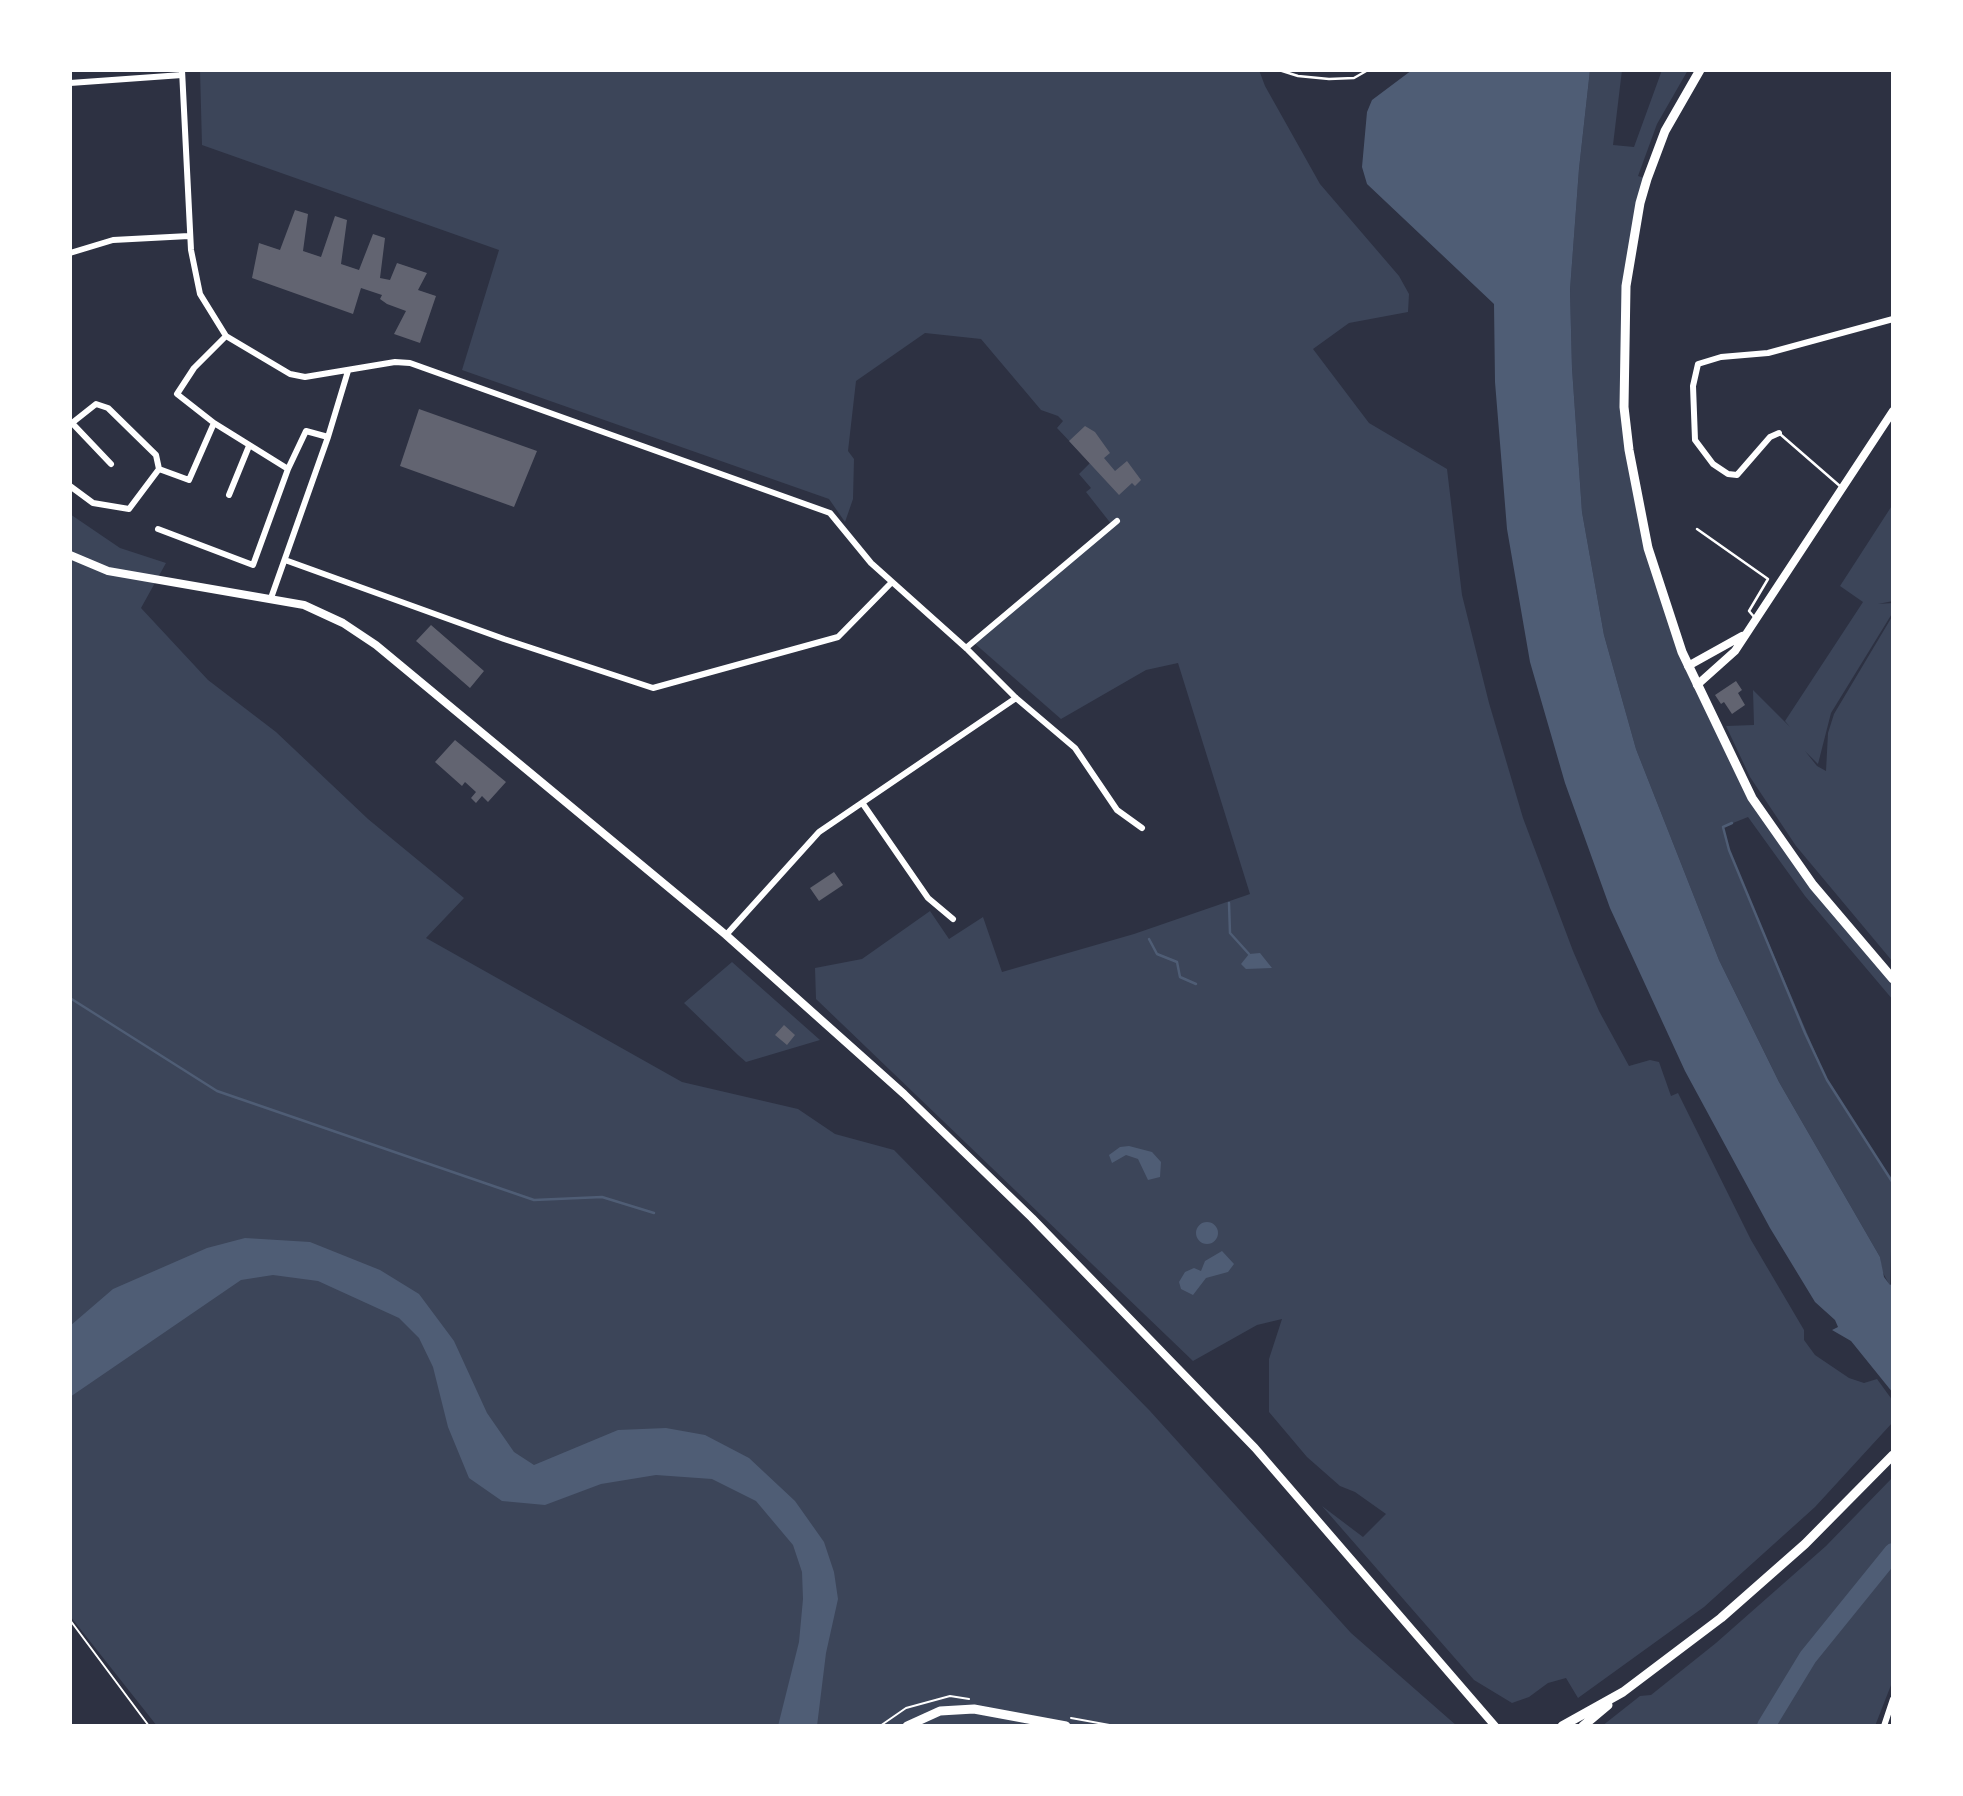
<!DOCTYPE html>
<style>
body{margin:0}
#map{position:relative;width:1963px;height:1796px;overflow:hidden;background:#2d3142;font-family:"DM Sans",sans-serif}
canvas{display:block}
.frame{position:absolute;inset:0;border:72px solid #fff;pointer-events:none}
</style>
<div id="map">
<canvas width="1963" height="1796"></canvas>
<div class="frame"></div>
</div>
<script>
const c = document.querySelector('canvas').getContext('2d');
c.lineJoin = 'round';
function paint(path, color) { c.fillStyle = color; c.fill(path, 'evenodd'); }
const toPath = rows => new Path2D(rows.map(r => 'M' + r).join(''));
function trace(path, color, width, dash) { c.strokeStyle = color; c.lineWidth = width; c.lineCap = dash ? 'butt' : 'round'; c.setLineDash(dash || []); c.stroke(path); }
paint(toPath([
 [200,70,1259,70,1265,86,1320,184,1399,276,1409,294,1408,312,1349,323,1313,349,1369,423,1447,469,1462,595,1489,703,1523,818,1573,951,1599,1011,1629,1066,1650,1060,1659,1062,1671,1096,1678,1093,1751,1240,1804,1330,1804,1340,1815,1355,1849,1378,1864,1383,1877,1379,1893,1401,1893,1422,1815,1507,1704,1607,1578,1698,1566,1678,1548,1683,1529,1697,1512,1703,1474,1680,1322,1506,1363,1537,1386,1514,1355,1492,1340,1486,1307,1457,1269,1412,1269,1359,1282,1319,1257,1325,1193,1361,816,999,815,968,862,959,930,911,949,939,983,917,1002,972,1134,934,1250,894,1178,663,1146,670,1061,719,973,642,1112,525,1086,492,1091,488,1079,474,1090,463,1057,428,1063,421,1058,416,1041,410,981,339,925,333,856,381,848,451,854,459,853,499,845,522,829,499,462,370,499,250,202,145],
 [1590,70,1622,70,1613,145,1634,147,1662,70,1688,70,1657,124,1638,176,1647,179,1626,286,1629,450,1668,616,1713,719,1783,845,1893,979,1893,1000,1805,896,1748,817,1723,827,1729,850,1827,1080,1893,1183,1890,1286,1882,1271,1880,1257,1779,1082,1719,960,1636,749,1604,635,1582,512,1572,368,1570,290,1579,169],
 [1893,504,1893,601,1878,604,1893,603,1893,612,1831,713,1818,764,1805,751,1817,766,1826,771,1828,733,1834,714,1893,615,1893,962,1796,846,1750,777,1726,726,1754,725,1753,690,1790,727,1785,721,1863,602,1840,586],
 [70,514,120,548,166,563,141,608,208,680,276,732,368,819,464,898,426,938,682,1082,798,1109,835,1134,894,1150,1150,1411,1351,1633,1457,1726,157,1726,70,1616],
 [732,962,820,1040,746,1062,738,1055,684,1003],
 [1893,1477,1893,1680,1875,1726,1602,1726,1640,1696,1651,1695,1716,1643,1826,1546]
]), '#3c4559');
paint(toPath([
 [1412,70,1590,70,1579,169,1570,290,1572,368,1582,512,1604,635,1636,749,1719,960,1779,1082,1880,1257,1884,1277,1890,1285,1893,1283,1893,1393,1851,1341,1832,1330,1838,1327,1835,1320,1815,1302,1770,1228,1685,1071,1610,908,1565,783,1530,662,1507,529,1495,382,1494,304,1367,184,1362,167,1367,112,1372,100],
 [1260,953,1272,968,1246,969,1241,964,1249,954],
 [1129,1146,1152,1152,1161,1162,1160,1177,1148,1180,1138,1159,1126,1155,1112,1163,1109,1155,1120,1147],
 '1196 1233a11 11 0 1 1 22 0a11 11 0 1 1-22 0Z',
 [245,1238,310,1242,380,1270,419,1294,454,1341,487,1413,514,1452,534,1465,618,1430,666,1428,705,1435,749,1458,795,1501,824,1542,834,1572,838,1599,826,1653,817,1726,778,1726,799,1642,803,1599,802,1572,793,1545,756,1501,712,1479,656,1475,601,1484,545,1505,502,1501,469,1478,448,1427,433,1367,419,1338,399,1318,318,1281,273,1275,241,1280,70,1397,70,1326,113,1289,207,1248],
 [1222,1251,1234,1264,1228,1272,1206,1278,1193,1295,1181,1289,1179,1282,1185,1272,1194,1268,1201,1271,1205,1261]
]), '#4f5d75');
trace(toPath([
 [1732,823,1723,827,1729,850,1805,1033,1827,1080,1893,1183],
 [1229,903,1230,933,1249,954],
 [1149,939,1157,954,1177,962,1180,977,1196,984],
 [70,998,217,1091,534,1200,602,1197,654,1213]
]), '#4f5d75', 2.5);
trace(toPath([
 [1766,1726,1808,1657,1893,1552]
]), '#4f5d75', 18);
paint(toPath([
 [295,210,308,214,303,251,321,257,335,216,347,220,341,264,359,270,373,234,385,238,380,278,390,280,397,263,427,273,418,290,436,296,420,343,394,334,406,311,387,304,380,299,382,295,361,288,353,314,252,278,259,243,280,250],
 [419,409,537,451,514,507,400,466],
 [1085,426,1095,432,1110,453,1104,458,1115,471,1127,461,1141,480,1135,486,1132,483,1119,495,1069,441],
 [431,625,484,671,470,688,416,641],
 [1736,681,1742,690,1738,693,1745,705,1732,714,1724,702,1721,704,1715,695],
 [455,740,506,782,488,802,482,796,476,803,471,798,476,792,465,782,462,786,435,762],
 [834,872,843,885,819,901,810,888],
 [784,1025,795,1035,787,1045,775,1035]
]), '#626471');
trace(toPath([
 [70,1620,149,1726],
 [1071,1718,1115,1726],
 [880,1726,906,1708,950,1696,969,1699]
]), '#fff', 2);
trace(toPath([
 [1279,70,1298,76,1329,79,1354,78,1368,70],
 [1780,434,1841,487],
 [1697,529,1768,579,1749,611,1755,618]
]), '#fff', 2.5);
trace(toPath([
 [182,70,191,250,200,294,226,336,290,374,305,377,395,362,410,363,830,513,871,563,966,648,1016,698,1075,748,1117,810,1142,828],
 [70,83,182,75],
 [70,253,113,240,189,236],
 [214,423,288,469],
 [1779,433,1770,437,1737,475,1728,474,1713,464,1695,440,1693,386,1698,364,1721,357,1768,353,1893,319],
 [111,464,72,423,96,404,108,408,156,455,159,469],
 [70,486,93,503,129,509,159,469,189,480,214,423,177,394,194,368,226,336],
 [229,495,249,446],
 [158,529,253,565,288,469,306,431,328,437],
 [285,560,504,639,653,688,838,637,892,582],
 [271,598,328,437,348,371],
 [966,648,1117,521],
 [863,804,928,898,953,919],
 [726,935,819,832,1016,698],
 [1884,1726,1893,1699]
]), '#fff', 6);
trace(toPath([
 [70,555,108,571,304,605,343,623,376,645,726,935,904,1094,1032,1218,1255,1448,1495,1726],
 [1688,666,1742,636],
 [1697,685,1735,651,1893,411]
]), '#fff', 8);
trace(toPath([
 [1700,70,1665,131,1647,179,1640,203,1626,286,1624,407,1629,450,1648,548,1682,652,1752,798,1813,885,1893,979],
 [907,1726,940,1711,974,1709,1066,1726],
 [1562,1726,1623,1692,1721,1618,1805,1544,1893,1455],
 [1583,1726,1608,1705]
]), '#fff', 9);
</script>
